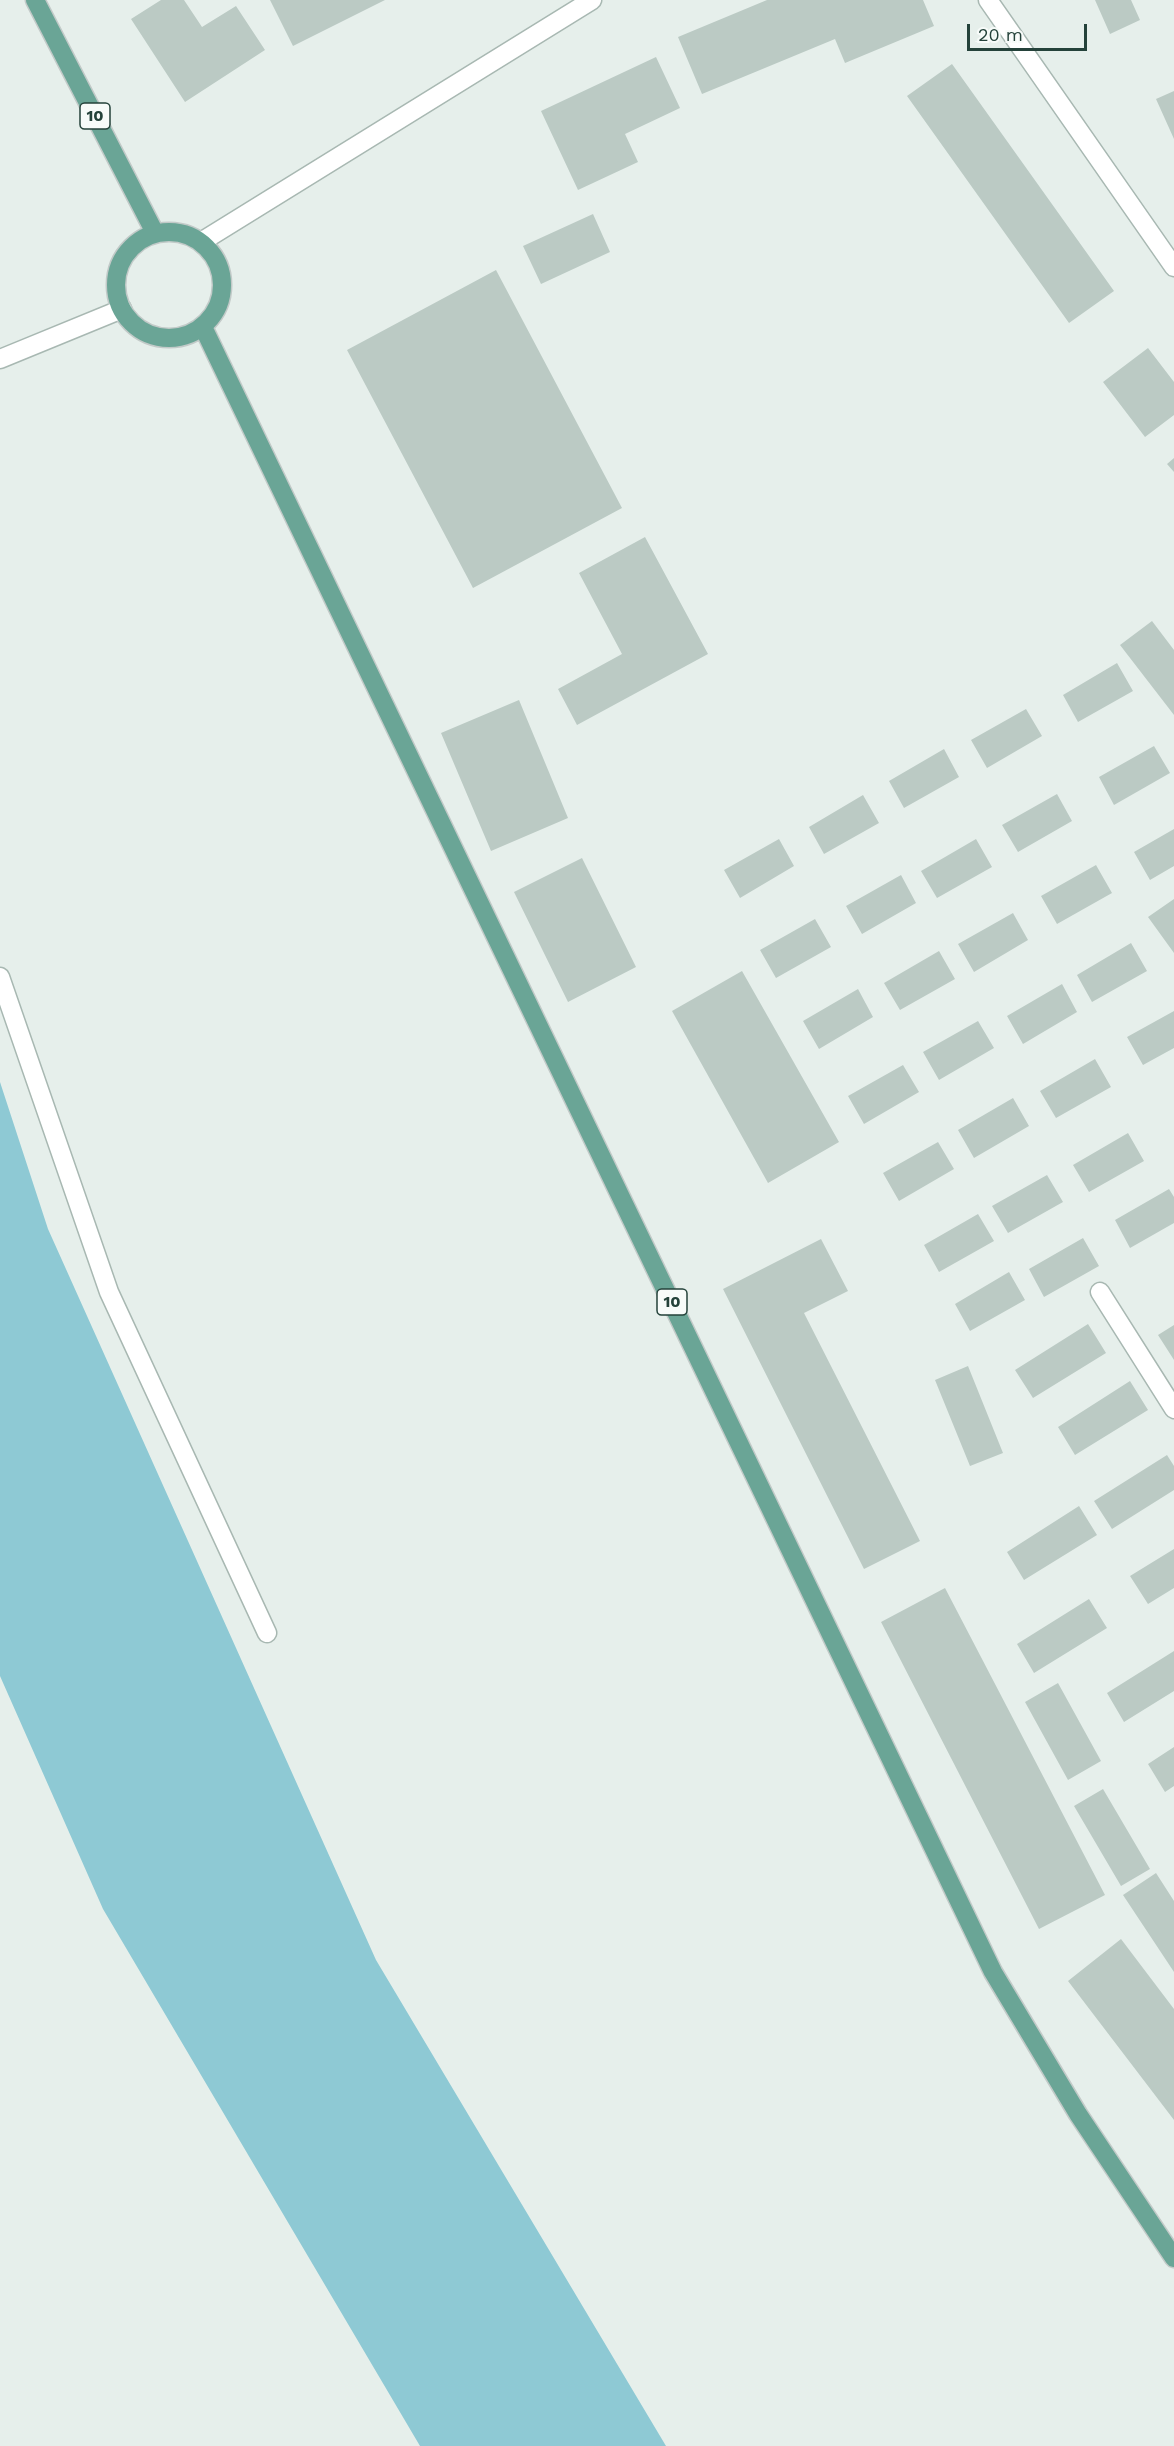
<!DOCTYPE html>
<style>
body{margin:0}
#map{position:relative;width:1174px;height:2446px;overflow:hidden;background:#e6efeb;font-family:"Work Sans",sans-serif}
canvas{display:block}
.scale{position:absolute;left:967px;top:24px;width:120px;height:27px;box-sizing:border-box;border:3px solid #24423a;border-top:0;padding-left:8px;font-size:18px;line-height:21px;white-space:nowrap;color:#24423a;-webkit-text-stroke:4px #f7fbf9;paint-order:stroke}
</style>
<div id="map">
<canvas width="1174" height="2446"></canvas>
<div class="scale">20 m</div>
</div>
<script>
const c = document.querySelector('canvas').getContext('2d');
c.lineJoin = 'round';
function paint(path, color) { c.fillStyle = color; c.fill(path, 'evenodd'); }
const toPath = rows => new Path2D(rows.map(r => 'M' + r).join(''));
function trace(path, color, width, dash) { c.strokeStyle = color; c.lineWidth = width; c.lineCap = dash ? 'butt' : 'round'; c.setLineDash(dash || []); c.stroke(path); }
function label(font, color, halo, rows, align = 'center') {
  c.font = font + ' "Work Sans",sans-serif'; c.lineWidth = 4.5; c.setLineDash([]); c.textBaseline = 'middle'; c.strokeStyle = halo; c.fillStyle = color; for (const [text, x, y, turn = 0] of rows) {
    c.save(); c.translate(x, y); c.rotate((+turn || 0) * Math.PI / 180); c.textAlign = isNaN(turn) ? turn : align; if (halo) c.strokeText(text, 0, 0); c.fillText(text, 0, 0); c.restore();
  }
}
paint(toPath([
 [0,1082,48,1229,376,1960,666,2446,420,2446,103,1909,0,1676]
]), '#8ec9d4');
paint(toPath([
 [161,0,184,0,202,27,236,6,265,50,185,102,131,19],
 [270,0,385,0,293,46],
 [767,0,923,0,934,26,845,63,835,39,702,94,678,37],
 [1095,0,1131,0,1140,20,1110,34],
 [656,57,680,108,625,134,638,162,578,190,541,111],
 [952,64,1114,291,1069,323,907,96],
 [1174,91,1174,139,1156,99],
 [593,214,610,252,541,284,523,246],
 [496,270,622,508,473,588,347,350],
 [1148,348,1174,382,1174,415,1145,437,1103,382],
 [1174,458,1174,472,1167,464],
 [645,537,708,654,577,725,558,689,622,654,579,573],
 [1152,621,1174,650,1174,715,1120,645],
 [1117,663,1133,691,1078,722,1063,695],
 [519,700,568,818,491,851,441,733],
 [1026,709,1042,736,987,768,971,740],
 [1154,746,1170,773,1114,805,1099,777],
 [944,749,959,777,904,808,889,781],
 [1057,794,1072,821,1018,852,1002,825],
 [863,795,879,823,824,854,809,827],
 [1174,829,1174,866,1150,880,1134,852],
 [779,839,794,866,740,898,724,870],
 [976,839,992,867,937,898,921,871],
 [582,858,636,967,568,1002,514,892],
 [1096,865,1112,893,1057,924,1041,896],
 [901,875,916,903,862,934,846,906],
 [1174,899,1174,953,1148,917],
 [1013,913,1028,940,974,972,958,944],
 [815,919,831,947,776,978,760,950],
 [1131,943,1147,971,1092,1002,1077,975],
 [939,951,955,979,900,1010,884,983],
 [742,971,839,1142,768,1183,672,1011],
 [1062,984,1077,1012,1023,1044,1007,1016],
 [858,989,873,1017,819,1049,803,1021],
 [1174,1011,1174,1048,1143,1065,1127,1037],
 [978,1021,994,1048,939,1080,923,1052],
 [1095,1059,1111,1087,1056,1118,1040,1091],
 [903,1065,919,1092,864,1124,848,1096],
 [1013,1098,1029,1126,974,1158,958,1130],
 [1128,1133,1144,1161,1089,1192,1073,1165],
 [938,1142,954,1169,899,1201,883,1173],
 [1047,1175,1063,1202,1008,1233,992,1206],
 [1169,1189,1174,1197,1174,1223,1130,1248,1115,1220],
 [978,1214,994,1241,939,1272,924,1245],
 [1083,1238,1099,1266,1044,1297,1029,1269],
 [821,1239,848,1291,804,1313,920,1541,864,1569,723,1289],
 [1009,1272,1025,1300,970,1331,955,1304],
 [1088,1324,1106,1353,1033,1398,1015,1370],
 [1174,1325,1174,1360,1158,1335],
 [968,1366,1003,1453,970,1466,935,1380],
 [1130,1381,1148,1410,1075,1455,1058,1427],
 [1167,1455,1174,1466,1174,1490,1112,1529,1094,1501],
 [1079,1506,1097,1535,1024,1580,1007,1552],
 [1174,1549,1174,1588,1148,1604,1130,1576],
 [945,1588,1105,1895,1039,1929,881,1622],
 [1089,1599,1107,1628,1034,1673,1017,1644],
 [1174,1651,1174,1691,1124,1722,1107,1693],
 [1058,1683,1101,1761,1068,1780,1025,1702],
 [1174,1747,1174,1786,1165,1792,1148,1764],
 [1103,1789,1150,1869,1121,1886,1074,1806],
 [1156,1873,1174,1901,1174,1972,1123,1895],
 [1121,1939,1174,2009,1174,2120,1068,1981]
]), '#bbcac4');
const minor = toPath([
 [988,0,1174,267],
 [201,242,592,0],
 [0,359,122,309],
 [0,977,109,1292,267,1633],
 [1100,1292,1174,1409]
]);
const major = toPath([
 [35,0,155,233],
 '116 285a53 53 0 1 1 106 0a53 53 0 1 1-106 0Z',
 [203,327,993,1972,1078,2114,1174,2258]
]);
trace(minor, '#a8b8b2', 21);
trace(major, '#c2cac8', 21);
trace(minor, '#fff', 18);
trace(major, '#6aa596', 18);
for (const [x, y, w] of [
 [95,116,30],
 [672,1302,30]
]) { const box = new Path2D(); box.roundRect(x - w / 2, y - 13, w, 26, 4.5); c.fillStyle = '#f7fbf9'; c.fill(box); trace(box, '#24423a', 1.5); }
label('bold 16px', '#24423a', null, [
 ["10",95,116],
 ["10",672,1302]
]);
</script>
